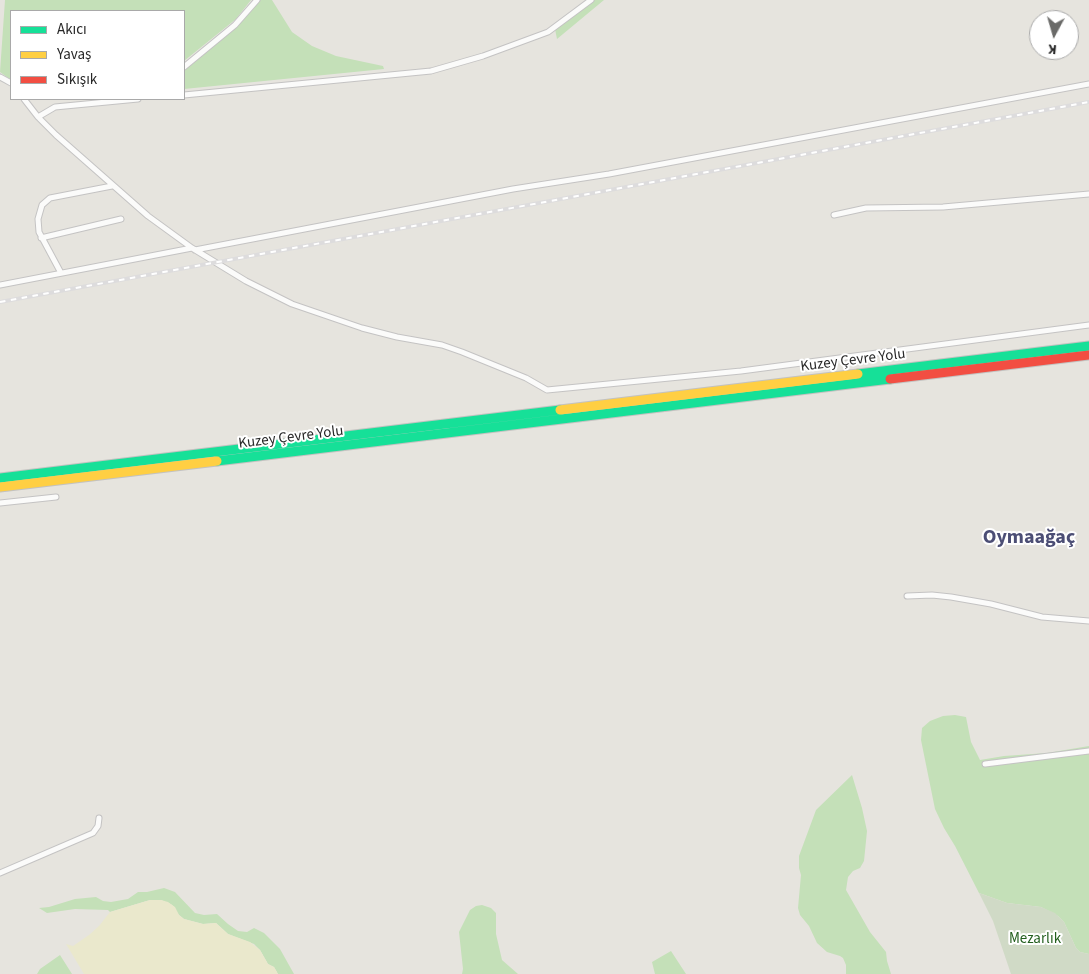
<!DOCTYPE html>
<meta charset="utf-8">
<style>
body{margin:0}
#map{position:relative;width:1089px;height:974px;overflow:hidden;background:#e6e4de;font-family:"Source Sans 3",sans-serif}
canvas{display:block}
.legend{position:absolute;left:10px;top:10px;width:175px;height:90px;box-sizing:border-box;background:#fff;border:1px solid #a9a9a9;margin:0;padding:6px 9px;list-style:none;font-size:15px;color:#282828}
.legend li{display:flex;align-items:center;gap:10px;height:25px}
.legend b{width:25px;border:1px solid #a9a9a9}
.north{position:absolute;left:1029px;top:10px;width:50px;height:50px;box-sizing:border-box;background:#fff;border:1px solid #a9a9a9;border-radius:50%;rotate:186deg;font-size:14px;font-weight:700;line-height:20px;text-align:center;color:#282828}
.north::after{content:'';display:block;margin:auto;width:18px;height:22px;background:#6a6a68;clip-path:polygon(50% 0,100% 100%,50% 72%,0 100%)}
</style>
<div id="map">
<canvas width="1089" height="974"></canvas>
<ul class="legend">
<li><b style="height:6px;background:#16e098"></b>Akıcı</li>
<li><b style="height:6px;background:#ffcf43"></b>Yavaş</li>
<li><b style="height:6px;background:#f24e42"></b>Sıkışık</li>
</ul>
<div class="north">K</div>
</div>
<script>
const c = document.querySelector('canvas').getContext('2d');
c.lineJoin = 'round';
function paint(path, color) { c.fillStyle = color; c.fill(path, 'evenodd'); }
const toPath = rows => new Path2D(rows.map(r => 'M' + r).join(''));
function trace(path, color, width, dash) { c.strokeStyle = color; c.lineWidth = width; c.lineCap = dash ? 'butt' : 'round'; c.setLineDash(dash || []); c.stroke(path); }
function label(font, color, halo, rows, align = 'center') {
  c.font = font + ' "Source Sans 3",sans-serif'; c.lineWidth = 4; c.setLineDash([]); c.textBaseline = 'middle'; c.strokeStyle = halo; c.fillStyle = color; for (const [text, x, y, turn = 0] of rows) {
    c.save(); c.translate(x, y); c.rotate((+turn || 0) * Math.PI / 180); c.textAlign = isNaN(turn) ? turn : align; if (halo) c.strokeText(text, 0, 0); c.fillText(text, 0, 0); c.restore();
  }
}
paint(toPath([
 [5,0,251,0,236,19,184,61,184,11,11,11,11,80,0,72],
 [258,0,272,0,292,32,312,46,336,56,383,66,384,69,184,89,184,67,237,24],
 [592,0,604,0,557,39,555,29],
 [955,715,966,717,971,742,980,760,1004,756,1047,753,1089,746,1089,954,1080,952,1076,948,1064,922,1058,916,1041,907,1007,903,979,893,955,846,944,828,935,809,921,740,922,728,930,721,943,716],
 [852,775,862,808,867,831,864,861,860,868,853,871,848,877,846,890,870,932,886,952,887,961,891,974,846,974,846,965,843,958,840,956,827,952,817,943,809,926,800,915,798,908,801,875,799,868,799,856,816,810],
 [164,888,175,892,195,913,204,915,217,914,228,924,238,931,247,932,254,928,264,933,280,949,294,974,278,974,274,967,268,964,260,950,254,944,228,934,216,923,203,924,184,919,179,915,172,905,161,900,150,900,110,912,108,910,75,909,47,913,39,908,49,907,75,899,96,897,103,901,111,902,128,899,138,892,147,892],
 [482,905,491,908,496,913,496,934,502,960,518,974,462,974,463,969,459,932,470,910,476,906],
 [671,951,686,974,655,974,652,962],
 [60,955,72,974,37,974,40,969]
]), '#c4e0b8');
paint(toPath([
 [150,900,161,900,168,902,175,907,179,915,184,919,203,924,216,923,228,934,250,942,260,950,268,964,274,967,278,974,84,974,66,944,73,946,89,935,99,926,110,912]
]), '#eae8cc');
paint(toPath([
 [979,893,1007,903,1041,907,1055,913,1064,922,1076,948,1080,952,1089,954,1089,974,1011,974,993,921]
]), '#d0dac6');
const street = toPath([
 [184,67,235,25,257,0],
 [0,77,11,83],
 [184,95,431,71,483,56,548,32,591,0],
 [24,99,38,117,56,135,148,216,192,248,246,281,292,304,362,328,397,337,442,345,462,352,526,378,547,390,741,371,1089,325],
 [38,117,55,107,138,99],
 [834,215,866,208,943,207,1089,194],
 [41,238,121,219],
 [195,250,513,189,609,174,1089,84],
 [61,273,39,232,38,219,42,205,50,198,112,186],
 [0,285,192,248],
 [0,503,56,497],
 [907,596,932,595,951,597,991,604,1042,617,1089,621],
 [985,764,1089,751],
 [0,873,93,833,98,826,99,818]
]);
const fast = toPath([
 [858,374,1089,346],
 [217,461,890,379],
 [0,478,560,410]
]);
const slow = toPath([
 [560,410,858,374],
 [0,487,217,461]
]);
const jam = toPath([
 [890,379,1089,355]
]);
trace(street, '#c4c3c3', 7);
trace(fast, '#c3c2c0', 11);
trace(slow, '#c3c2c0', 11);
trace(jam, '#c3c2c0', 11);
trace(street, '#fbfbfa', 5);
trace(fast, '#16e098', 9);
trace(slow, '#ffcf43', 9);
trace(jam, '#f24e42', 9);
const rail = toPath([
 [0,302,1089,102]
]);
trace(rail, '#dddcdd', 4);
trace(rail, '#fff', 2, [5.5]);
label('15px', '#282828', '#fff', [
 ["Kuzey Çevre Yolu",853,361,-7],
 ["Kuzey Çevre Yolu",291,438,-7]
]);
label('15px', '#235f1e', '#fff', [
 ["Mezarlık",1035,940]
]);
label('bold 20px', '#4c4e75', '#fff', [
 ["Oymaağaç",1029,539]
]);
</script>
